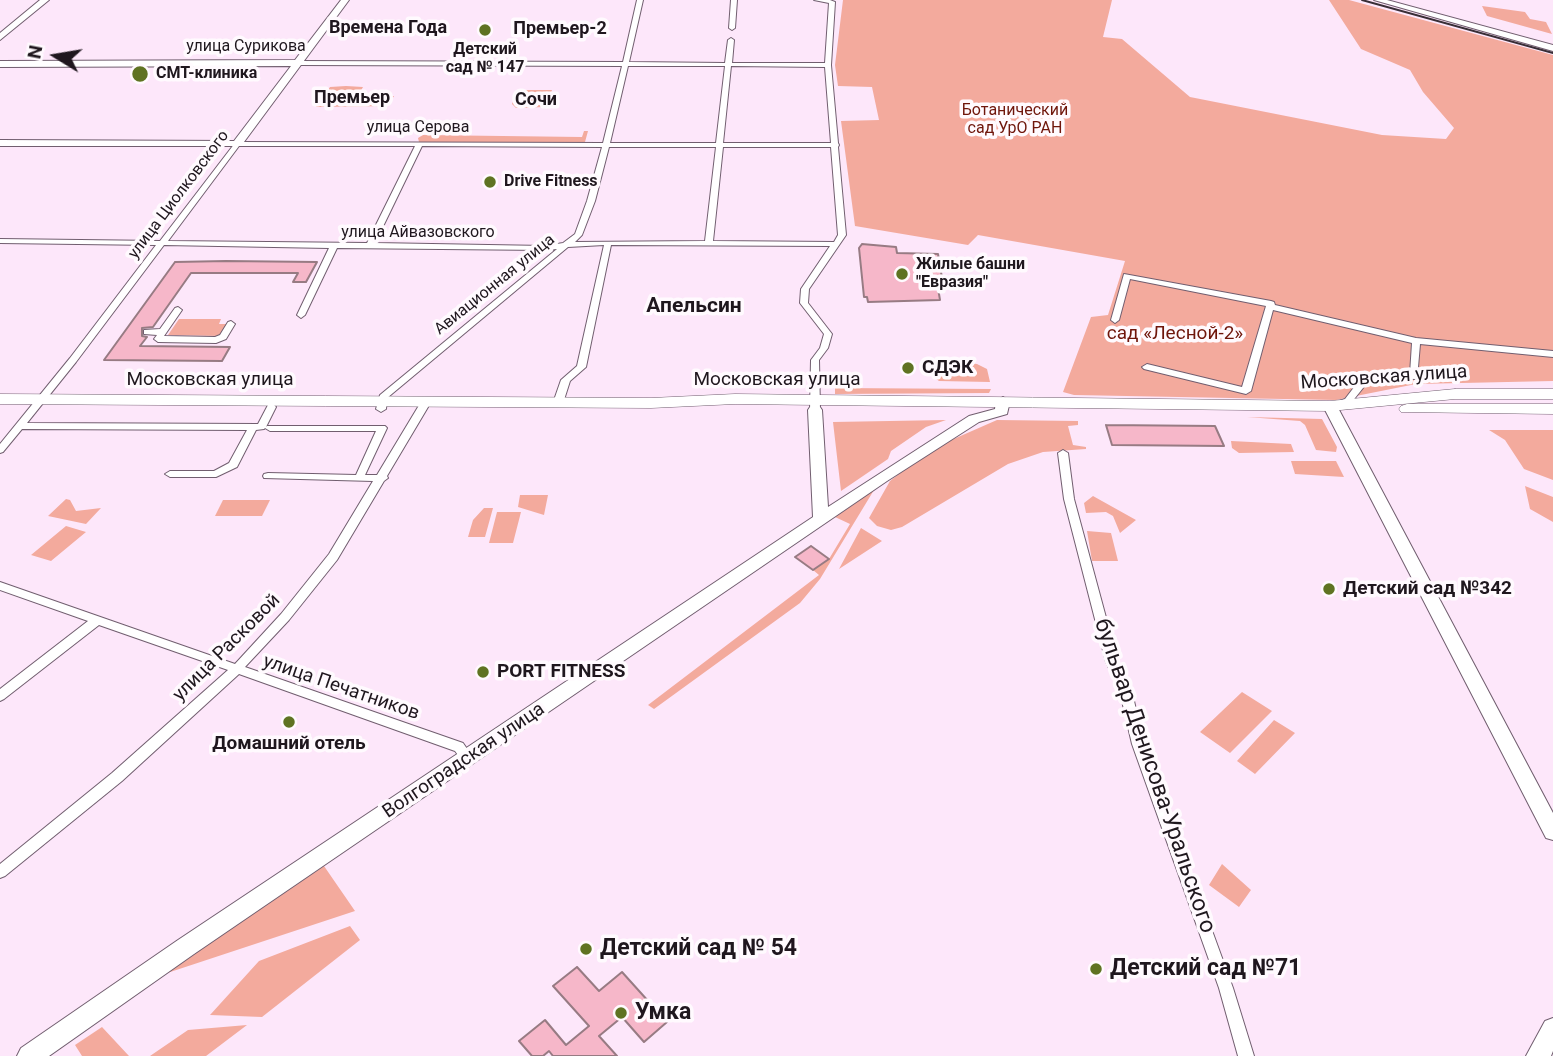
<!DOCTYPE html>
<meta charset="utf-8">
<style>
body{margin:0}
#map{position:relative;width:1553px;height:1056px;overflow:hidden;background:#fde7fa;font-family:Roboto,sans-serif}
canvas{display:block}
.north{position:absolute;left:21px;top:21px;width:70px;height:70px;-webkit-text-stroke:5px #fffafe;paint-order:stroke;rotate:281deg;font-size:19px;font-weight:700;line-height:28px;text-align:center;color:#1f171e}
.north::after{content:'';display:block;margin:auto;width:24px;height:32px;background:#1f171e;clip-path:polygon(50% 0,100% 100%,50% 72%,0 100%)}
</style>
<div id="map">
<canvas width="1553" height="1056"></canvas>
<div class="north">N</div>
</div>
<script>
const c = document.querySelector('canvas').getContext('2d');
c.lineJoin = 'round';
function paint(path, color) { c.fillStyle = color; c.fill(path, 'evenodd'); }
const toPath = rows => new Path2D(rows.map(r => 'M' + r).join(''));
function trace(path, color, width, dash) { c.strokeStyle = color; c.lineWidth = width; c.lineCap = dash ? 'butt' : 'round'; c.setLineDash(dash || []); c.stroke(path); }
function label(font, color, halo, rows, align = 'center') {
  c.font = font + ' Roboto,sans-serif'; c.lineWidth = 7; c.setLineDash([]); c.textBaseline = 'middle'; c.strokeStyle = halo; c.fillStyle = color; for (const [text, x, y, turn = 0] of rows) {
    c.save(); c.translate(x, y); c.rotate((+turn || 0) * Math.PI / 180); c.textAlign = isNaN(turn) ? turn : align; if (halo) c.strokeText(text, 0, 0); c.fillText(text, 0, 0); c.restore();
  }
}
paint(toPath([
 [843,0,1112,0,1103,37,1122,39,1190,97,1382,135,1446,139,1454,128,1423,92,1410,70,1361,49,1329,0,1349,0,1553,55,1553,381,1416,384,1336,400,1074,395,1063,392,1091,317,1108,315,1125,261,978,235,968,245,855,226,841,121,879,120,872,87,838,86,835,65],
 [1482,6,1525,12,1530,19,1546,22,1552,34,1487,16],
 [346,86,363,87,358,96,394,96,388,106,316,107,330,87],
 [518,90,552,90,545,107,516,108,512,104],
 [584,131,588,131,585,142,419,142,418,138,423,135,582,137],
 [179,319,221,319,219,324,228,324,221,336,168,335],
 [930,363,942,363,943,373,970,374,969,363,977,364,987,369,990,382,939,381,931,375],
 [835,388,991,389,989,393,835,394],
 [1247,417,1322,419,1337,447,1336,452,1316,450,1305,425,1300,421],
 [946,420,926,427,891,451,888,459,841,491,833,422],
 [997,420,1078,421,1078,425,1068,426,1073,445,1086,447,1086,449,1043,452,1008,464,902,527,891,530,877,526,869,518,890,481,914,462,940,445],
 [1489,430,1553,430,1553,480,1524,469,1505,440],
 [1231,441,1291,444,1294,452,1239,453,1232,448],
 [1291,461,1336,461,1344,477,1295,474],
 [1525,486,1553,497,1553,522,1530,509],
 [874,490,820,579,800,603,654,709,648,705,819,575,813,570,829,559,850,524,835,517],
 [520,495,548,495,544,515,518,507],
 [1093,496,1136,520,1120,533,1113,516,1106,512,1086,513,1084,503],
 [66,499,70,500,76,511,101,508,86,524,48,516],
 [223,500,270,500,262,516,215,516],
 [484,508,493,508,485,537,468,537,473,520],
 [497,512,521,512,513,543,489,543],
 [66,526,86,532,51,561,31,555],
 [861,528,882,541,839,569],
 [1087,531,1111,533,1118,561,1092,561],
 [1242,692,1272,711,1230,753,1200,732],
 [1274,720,1295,733,1255,774,1237,761],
 [1222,864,1251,890,1239,907,1209,885],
 [324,866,355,911,152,978],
 [350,926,360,940,262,1017,210,1015,259,961],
 [247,1025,206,1056,150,1056,188,1030],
 [102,1027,129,1056,82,1056,75,1045]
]), '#f3aa9d');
const building = toPath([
 [862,244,896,247,897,253,938,254,942,278,937,282,940,300,868,302,867,297,864,297,859,248,862,244],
 [175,262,226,261,317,262,306,282,293,282,298,273,191,273,153,327,142,328,142,336,147,337,140,346,230,347,222,361,104,360,175,262],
 [1106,425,1215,426,1224,446,1112,445,1106,425],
 [811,546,829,559,813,570,795,557,811,546],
 [577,967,599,991,622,972,667,1022,644,1042,622,1017,599,1036,617,1056,553,1056,549,1051,543,1056,532,1056,519,1041,545,1020,566,1045,589,1026,553,986,577,967]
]);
paint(building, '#f6b7c9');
trace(building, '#977b83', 2);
const street = toPath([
 [637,0,643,0,629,62,725,63,728,40,731,38,734,40,732,63,825,63,829,3,814,0,830,0,835,2,831,65,838,143,839,145,838,147,846,235,809,289,808,303,832,334,828,348,819,360,820,410,818,412,815,413,810,410,811,360,820,348,824,334,800,303,801,289,830,246,611,245,586,367,570,381,563,403,558,406,553,403,561,380,577,366,604,245,568,247,387,398,386,409,381,412,376,409,380,395,557,249,545,250,337,248,305,315,301,318,297,315,329,248,164,245,76,362,27,423,258,424,268,405,274,405,276,407,266,427,264,429,256,430,237,467,216,477,170,477,165,474,170,471,214,471,229,463,247,430,22,429,3,452,0,453,0,444,70,358,156,245,0,243,0,239,160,241,235,143,237,142,603,143,622,66,296,65,293,63,296,61,623,62,637,0],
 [628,66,725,66,716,143,610,143,628,66],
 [731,66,825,67,831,143,723,143,731,66],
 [239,146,415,146,367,243,168,241,239,146],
 [422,146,602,147,587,201,575,234,563,243,545,246,375,243,422,146],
 [609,147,716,147,705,241,575,242,582,235,595,201,609,147],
 [723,147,831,147,838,235,834,242,713,241,723,147],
 [731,0,737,0,735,28,732,30,729,28,731,0],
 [1124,274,1271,301,1274,302,1275,305,1416,338,1553,351,1553,357,1420,344,1417,379,1371,378,1351,403,1348,404,1350,406,1348,408,1345,409,1342,408,1337,402,1345,399,1365,373,1410,374,1412,343,1273,310,1251,391,1246,394,1144,369,1142,367,1147,364,1242,387,1266,306,1130,279,1119,320,1115,323,1111,320,1124,274],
 [178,307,182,310,164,336,215,337,220,335,228,322,231,321,235,324,226,339,216,343,158,342,154,339,157,335,144,334,144,330,160,329,175,308,178,307],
 [426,399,431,402,387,476,388,478,384,481,337,560,289,620,245,667,463,743,474,759,472,763,468,764,464,763,455,751,239,674,122,781,5,876,0,878,0,864,112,773,228,670,99,625,4,699,0,701,0,689,88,621,0,590,0,582,235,664,281,614,329,554,373,481,264,478,263,476,264,474,268,473,356,475,376,431,270,431,265,428,267,426,385,426,387,428,365,475,377,475,421,402,426,399],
 [1063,450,1068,453,1074,499,1118,662,1131,688,1144,744,1233,988,1254,1056,1238,1056,1219,988,1132,744,1119,688,1106,662,1064,499,1058,453,1063,450]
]);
const secondary = toPath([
 [40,0,49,0,0,40,0,33,40,0],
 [341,0,349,0,241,146,0,146,0,140,234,141,291,66,0,67,0,61,295,60,341,0],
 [1374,0,1387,0,1553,45,1553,51,1374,0],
 [1003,397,1010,401,1007,414,979,422,887,481,194,954,49,1056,17,1056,21,1048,178,940,813,517,808,410,810,407,820,407,822,410,828,507,969,416,995,409,996,401,1003,397],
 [1330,402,1337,406,1553,813,1553,840,1546,838,1323,406,1330,402],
 [1553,1018,1553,1051,1551,1056,1526,1056,1545,1021,1553,1018]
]);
const primary = toPath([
 [1455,389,1553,389,1553,399,1455,399,1330,411,735,404,651,408,0,404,0,394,651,398,735,394,1330,401,1455,389],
 [1407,404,1553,404,1553,414,1401,412,1399,409,1401,406,1407,404]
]);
trace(street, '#715e6f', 2);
trace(secondary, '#715e6f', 2);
trace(primary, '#715e6f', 1);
paint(street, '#fff');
paint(secondary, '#fff');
paint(primary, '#fff');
trace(toPath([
 [1362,0,1553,53]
]), '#382e36', 2);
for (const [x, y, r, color] of [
 [485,30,7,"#5f7322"],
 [140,74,9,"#5f7322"],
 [490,182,7,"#5f7322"],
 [902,274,7,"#5f7322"],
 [908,368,7,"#5f7322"],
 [1329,589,7,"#5f7322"],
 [483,672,7,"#5f7322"],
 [289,722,7,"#5f7322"],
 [586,949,7,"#5f7322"],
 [1096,969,7,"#5f7322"],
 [621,1013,7,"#5f7322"]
]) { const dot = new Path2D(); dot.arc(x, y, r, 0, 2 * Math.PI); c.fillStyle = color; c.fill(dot); trace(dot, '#fffafe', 2.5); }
label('16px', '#1f171e', '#fffafe', [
 ["улица Сурикова",246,47],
 ["улица Серова",418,128],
 ["улица Циолковского",179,195,-53],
 ["улица Айвазовского",418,233],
 ["Авиационная улица",495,285,-39]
]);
label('bold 16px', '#1f171e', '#fffafe', [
 ["Детский",485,50,"center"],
 ["сад № 147",485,68,"center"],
 ["СМТ-клиника",156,74],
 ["Drive Fitness",504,182],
 ["Жилые башни",916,265],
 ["\"Евразия\"",916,283]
], 'left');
label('16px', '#6f160b', '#fffafe', [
 ["Ботанический",1015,111],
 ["сад УрО РАН",1015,129]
]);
label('bold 18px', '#1f171e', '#fffafe', [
 ["Времена Года",388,28],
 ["Премьер-2",560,29],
 ["Премьер",352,98],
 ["Сочи",536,100]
]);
label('19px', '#6f160b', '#fffafe', [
 ["сад «Лесной-2»",1175,334]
]);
label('bold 19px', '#1f171e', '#fffafe', [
 ["СДЭК",922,368],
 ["Детский сад №342",1343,589],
 ["PORT FITNESS",497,672],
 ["Домашний отель",289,744,"center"]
], 'left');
label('19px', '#1f171e', '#fffafe', [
 ["Московская улица",1384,378,-4],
 ["Московская улица",210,380],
 ["Московская улица",777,380],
 ["улица Расковой",227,648,-45],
 ["улица Печатников",341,688,19],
 ["Волгоградская улица",464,761,-34]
]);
label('bold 21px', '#1f171e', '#fffafe', [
 ["Апельсин",694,307]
]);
label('23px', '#1f171e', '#fffafe', [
 ["бульвар Денисова-Уральского",1154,776,71]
]);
label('bold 23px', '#1f171e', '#fffafe', [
 ["Детский сад № 54",600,949],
 ["Детский сад №71",1110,969],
 ["Умка",635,1013]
], 'left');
</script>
